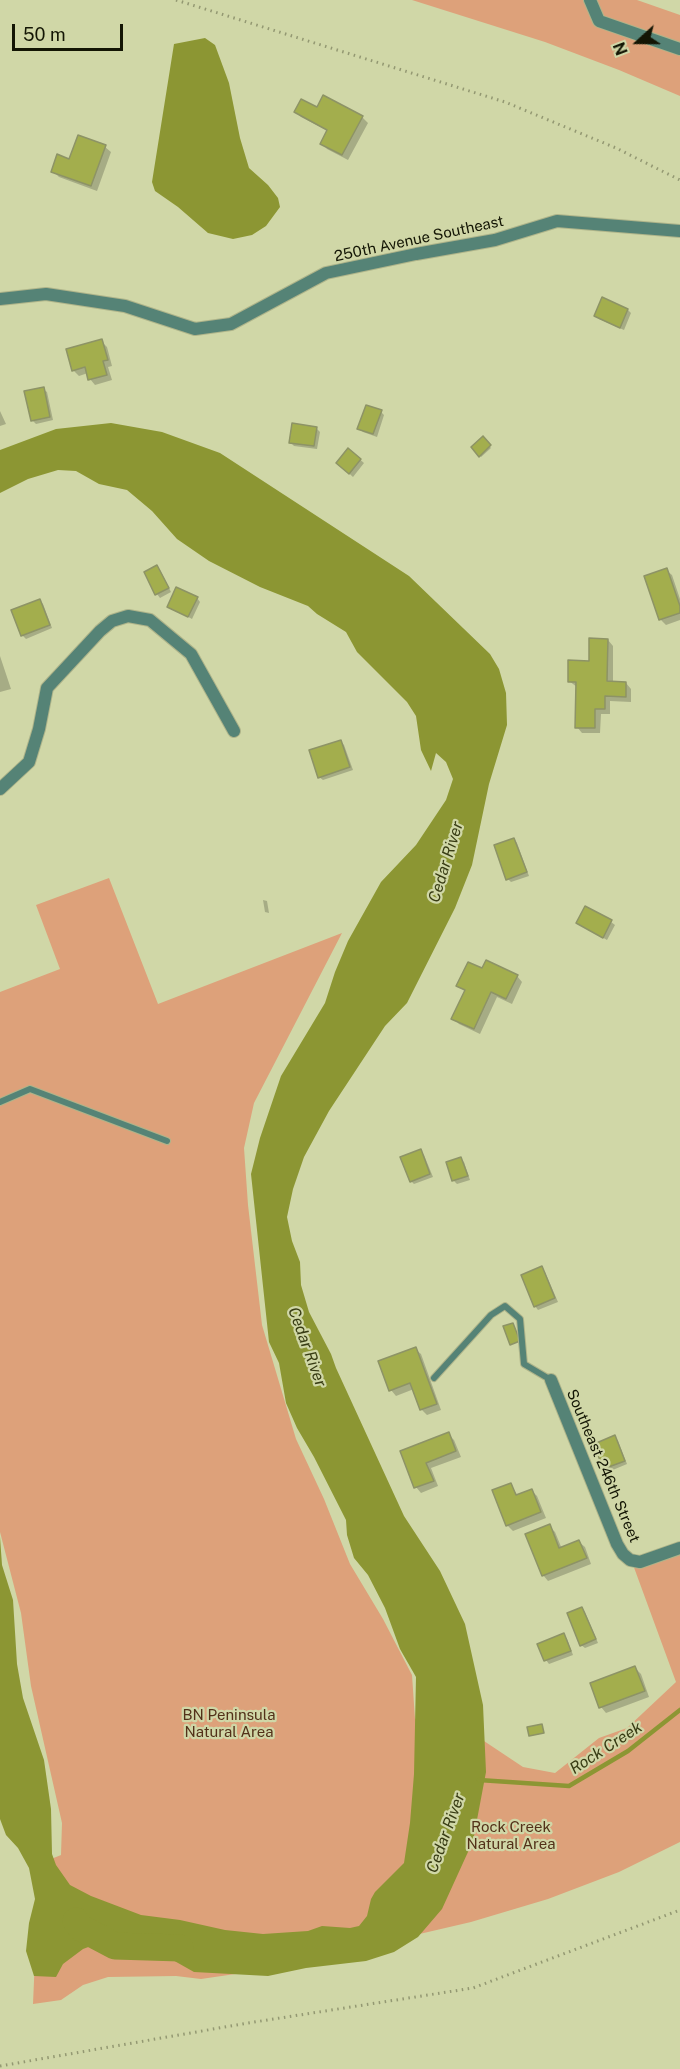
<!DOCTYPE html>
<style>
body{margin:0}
#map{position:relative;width:680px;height:2069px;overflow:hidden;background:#d0d7a7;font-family:"Public Sans",sans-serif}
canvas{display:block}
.north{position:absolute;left:608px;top:12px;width:60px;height:60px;-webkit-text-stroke:4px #d0d7a7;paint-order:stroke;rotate:249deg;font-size:16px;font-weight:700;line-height:24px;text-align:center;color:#131504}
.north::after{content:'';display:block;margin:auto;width:21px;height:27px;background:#131504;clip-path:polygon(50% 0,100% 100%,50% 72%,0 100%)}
.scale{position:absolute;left:12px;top:24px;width:111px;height:27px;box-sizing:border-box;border:3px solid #131504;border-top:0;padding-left:8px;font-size:18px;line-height:21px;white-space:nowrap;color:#131504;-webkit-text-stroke:4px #d0d7a7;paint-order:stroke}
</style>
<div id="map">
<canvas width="680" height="2069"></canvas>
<div class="north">N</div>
<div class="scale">50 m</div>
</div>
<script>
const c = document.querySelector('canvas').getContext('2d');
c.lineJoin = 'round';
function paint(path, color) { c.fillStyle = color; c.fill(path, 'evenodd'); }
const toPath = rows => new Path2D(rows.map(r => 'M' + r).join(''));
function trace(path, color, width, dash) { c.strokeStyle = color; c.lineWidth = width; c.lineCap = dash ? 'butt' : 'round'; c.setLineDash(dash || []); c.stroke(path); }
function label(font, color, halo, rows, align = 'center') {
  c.font = font + ' "Public Sans",sans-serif'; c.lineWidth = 4.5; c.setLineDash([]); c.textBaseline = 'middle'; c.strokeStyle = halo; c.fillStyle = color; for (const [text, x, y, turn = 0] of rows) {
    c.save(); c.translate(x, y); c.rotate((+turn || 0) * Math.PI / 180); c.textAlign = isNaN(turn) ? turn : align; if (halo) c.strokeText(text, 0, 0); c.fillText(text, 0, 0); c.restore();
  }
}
paint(toPath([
 [412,0,637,0,680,15,680,96,619,70,545,42],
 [109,878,158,1004,342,933,254,1103,244,1148,248,1205,262,1325,296,1439,324,1499,350,1564,383,1619,412,1675,415,1719,439,1711,523,1767,555,1773,599,1738,627,1728,676,1682,632,1562,680,1543,680,1842,619,1872,548,1899,471,1922,282,1966,249,1972,201,1979,176,1976,108,1977,83,1985,61,2000,33,2004,39,1864,61,1855,62,1823,31,1686,21,1613,0,1532,0,992,60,969,36,905]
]), '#dda17a');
paint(toPath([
 [205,38,215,45,229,83,240,138,249,168,268,185,278,198,280,207,266,226,252,235,233,239,208,233,178,207,155,191,152,182,174,44],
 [111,423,162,432,220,453,409,576,490,654,499,669,506,693,507,725,489,784,472,865,455,908,407,1003,385,1026,329,1111,304,1157,293,1189,287,1217,292,1241,300,1262,301,1285,309,1312,331,1354,336,1368,404,1516,440,1571,465,1624,483,1705,486,1772,473,1841,442,1909,418,1937,394,1952,366,1961,306,1968,268,1976,194,1972,155,1950,115,1937,83,1949,63,1964,56,1977,34,1976,26,1951,29,1923,35,1899,29,1868,18,1848,6,1835,0,1819,0,1537,2,1565,13,1600,17,1664,23,1698,44,1760,51,1809,52,1854,56,1865,70,1885,91,1896,141,1915,180,1920,225,1930,263,1934,308,1931,322,1926,350,1928,359,1926,367,1916,371,1899,375,1892,404,1863,410,1823,414,1774,416,1677,400,1649,385,1608,368,1575,354,1558,347,1535,346,1520,314,1457,297,1428,286,1403,279,1363,269,1342,251,1174,260,1138,281,1076,325,1003,335,972,348,941,381,882,416,845,446,800,453,779,446,762,436,753,431,771,421,750,416,716,407,702,357,652,346,632,317,614,308,606,260,587,209,561,177,539,152,511,127,490,99,484,76,471,58,470,28,479,0,493,0,450,56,429]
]), '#8c9633');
paint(toPath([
 [317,110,362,117,368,123,348,160,327,149,322,143,328,131,301,117,296,112],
 [105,147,111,152,97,191,59,177,53,171,70,161],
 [628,310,631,313,624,330,599,319,595,316],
 [101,341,107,347,112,366,108,367,112,380,95,385,90,379,88,373,79,376,73,370],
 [43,389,47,392,53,420,36,424,32,420],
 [0,411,6,424,0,426],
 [381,412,384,415,377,437,363,432,359,428],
 [316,428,320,432,317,449,294,446,290,442],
 [483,439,491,448,481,457,473,448],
 [349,450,364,463,353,477,338,463],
 [160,570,171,592,160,598,157,594],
 [666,570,672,575,680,599,680,620,666,625,660,619],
 [197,598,200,602,192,619,169,606],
 [40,601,43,604,52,628,26,639,22,635],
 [608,640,613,646,613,683,626,683,631,689,631,702,610,701,610,714,601,714,600,733,582,733,577,727,577,687,569,681,590,662],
 [0,656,11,689,0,692],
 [340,741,344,745,353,770,323,780,319,777],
 [514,839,517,843,529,876,511,882,508,879],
 [263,900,267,901,269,913,265,912],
 [611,922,615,925,607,940,578,923],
 [483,970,517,976,522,982,512,1004,497,997,480,1034,459,1024,453,1018,466,992,458,986],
 [420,1151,424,1155,433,1177,414,1184,411,1181],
 [460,1159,464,1162,470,1180,457,1184,454,1181,448,1163],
 [542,1268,545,1272,558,1302,538,1310,535,1306],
 [415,1349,421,1354,441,1410,427,1415,421,1409,414,1389,396,1396,391,1390,380,1361],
 [448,1434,454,1440,461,1457,431,1468,438,1486,421,1493,416,1487,402,1452],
 [615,1437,618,1441,627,1464,608,1472,605,1468],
 [510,1484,518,1496,532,1491,537,1496,546,1518,513,1531,507,1525],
 [549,1526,555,1532,562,1549,579,1542,585,1547,591,1564,548,1581,543,1575],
 [582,1608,585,1612,598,1643,585,1648,581,1645],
 [564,1635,567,1639,573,1655,549,1664,546,1660],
 [635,1668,641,1674,649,1697,606,1713,601,1707]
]), '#0003');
trace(toPath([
 [479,1780,569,1786,628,1751,680,1710]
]), '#8c9633', 4.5);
trace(toPath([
 [76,1921,81,1928,115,1946,180,1948]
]), '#8c9633', 27);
const building = toPath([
 [323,95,363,116,342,155,320,144,327,130,294,112,301,99,317,107,323,95],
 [78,135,106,145,91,186,51,172,57,154,69,159,78,135],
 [602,297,628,309,620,328,594,316,602,297],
 [102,339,108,360,103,361,107,375,88,380,85,367,72,371,66,349,102,339],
 [44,387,50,417,31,421,24,391,44,387],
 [366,405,382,410,373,434,357,429,366,405],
 [292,423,317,427,314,446,289,443,292,423],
 [483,436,491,445,479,457,471,447,483,436],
 [348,448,361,459,349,474,336,463,348,448],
 [157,565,169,588,155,595,144,572,157,565],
 [667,568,680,606,680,613,659,620,644,576,667,568],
 [176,587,198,597,188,617,167,607,176,587],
 [40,599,50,625,21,636,11,610,40,599],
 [589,638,608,639,607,681,626,682,626,697,605,696,605,709,595,709,595,728,575,728,576,682,568,682,568,660,589,661,589,638],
 [341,740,350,767,318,778,309,750,341,740],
 [514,838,527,872,506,880,494,845,514,838],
 [585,906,612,920,603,938,576,923,585,906],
 [486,960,518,975,506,999,491,992,474,1029,451,1019,465,990,456,986,468,962,482,968,486,960],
 [421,1149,430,1174,410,1182,400,1157,421,1149],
 [461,1157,468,1176,452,1181,446,1162,461,1157],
 [542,1266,555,1298,534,1307,521,1275,542,1266],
 [513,1323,520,1341,510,1345,503,1326,513,1323],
 [416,1347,437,1404,420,1410,410,1383,389,1391,378,1361,416,1347],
 [449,1432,456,1451,426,1463,434,1481,414,1488,400,1451,449,1432],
 [615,1435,625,1461,603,1469,594,1444,615,1435],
 [511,1483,516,1495,532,1489,541,1512,506,1526,492,1490,511,1483],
 [550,1524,559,1548,579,1540,587,1558,542,1576,525,1534,550,1524],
 [582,1607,596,1639,580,1646,567,1613,582,1607],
 [564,1633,571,1651,544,1661,537,1644,564,1633],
 [635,1666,645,1691,599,1708,590,1683,635,1666],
 [542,1724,544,1733,529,1736,527,1727,542,1724]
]);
paint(building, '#a3ae4d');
trace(building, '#8d9366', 1.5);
const lane = toPath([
 [0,1102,30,1089,167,1141],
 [434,1378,491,1315,505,1306,520,1319,524,1364,551,1380]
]);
const street = toPath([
 [590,0,599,21,680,49],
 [0,299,46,294,125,306,195,329,231,324,326,273,416,254,495,240,557,221,680,231],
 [0,789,29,762,39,729,47,688,100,631,112,621,128,616,150,620,191,654,234,731],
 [551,1380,617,1544,623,1554,630,1560,640,1562,680,1548]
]);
trace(lane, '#aeb48a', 8);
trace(street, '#aeb48a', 14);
trace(toPath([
 [176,0,505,102,616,148,680,180],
 [0,2066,248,2023,473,1988,680,1910]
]), '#939872', 3, [1.5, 4.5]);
trace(lane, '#558376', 6);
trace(street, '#558376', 12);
label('15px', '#131504', '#d0d7a7', [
 ["250th Avenue Southeast",419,239,-12],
 ["Southeast 246th Street",603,1466,67]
]);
label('15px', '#533119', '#d0d7a7', [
 ["BN Peninsula",229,1715],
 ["Natural Area",229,1732],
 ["Rock Creek",511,1827],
 ["Natural Area",511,1844]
]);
label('italic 16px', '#383c14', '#d0d7a7', [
 ["Cedar River",446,862,-73],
 ["Cedar River",307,1347,70],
 ["Rock Creek",606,1748,-33],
 ["Cedar River",446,1833,-70]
]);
</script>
